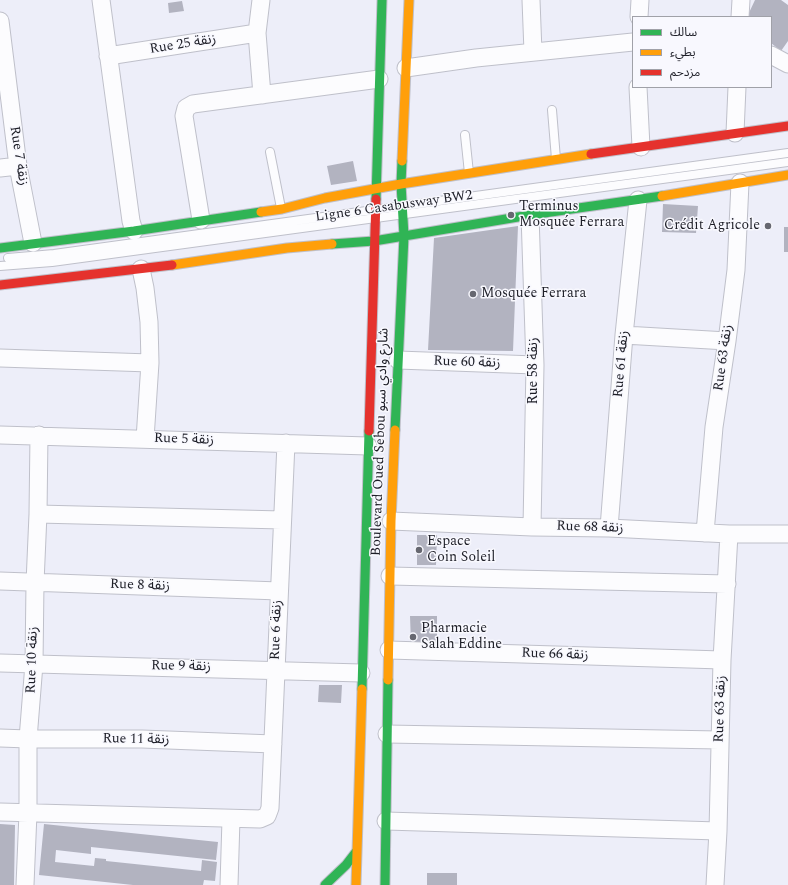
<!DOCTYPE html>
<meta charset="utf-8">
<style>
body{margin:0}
#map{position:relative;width:788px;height:885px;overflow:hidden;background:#edeef9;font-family:Spectral,"Noto Sans Arabic",serif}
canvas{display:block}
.legend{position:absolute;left:632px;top:16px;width:140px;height:72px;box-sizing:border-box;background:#f8f8fe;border:1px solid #a0a1a8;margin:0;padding:5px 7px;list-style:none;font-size:12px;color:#1d1e27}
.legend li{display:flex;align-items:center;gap:8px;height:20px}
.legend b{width:20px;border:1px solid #a0a1a8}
</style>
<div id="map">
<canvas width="788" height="885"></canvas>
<ul class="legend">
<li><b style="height:5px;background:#30b455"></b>سالك</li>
<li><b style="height:5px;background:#ff9f0a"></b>بطيء</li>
<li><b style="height:5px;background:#e5322d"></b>مزدحم</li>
</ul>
</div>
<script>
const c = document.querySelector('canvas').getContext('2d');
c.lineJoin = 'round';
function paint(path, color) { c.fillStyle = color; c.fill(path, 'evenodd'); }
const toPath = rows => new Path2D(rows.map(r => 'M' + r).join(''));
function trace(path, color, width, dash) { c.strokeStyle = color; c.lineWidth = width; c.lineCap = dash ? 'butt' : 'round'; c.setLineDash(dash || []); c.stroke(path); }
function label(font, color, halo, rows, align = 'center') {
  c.font = font + ' Spectral,"Noto Sans Arabic",serif'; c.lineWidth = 3; c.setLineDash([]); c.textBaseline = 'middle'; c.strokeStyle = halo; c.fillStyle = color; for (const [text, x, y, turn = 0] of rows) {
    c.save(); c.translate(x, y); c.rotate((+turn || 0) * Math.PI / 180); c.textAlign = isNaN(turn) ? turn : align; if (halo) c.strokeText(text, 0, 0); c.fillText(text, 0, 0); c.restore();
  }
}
paint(toPath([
 [755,0,781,0,788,5,788,41,781,51,771,43,771,17,747,17],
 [182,1,184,11,169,13,168,3],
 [353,161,357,181,331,185,327,166],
 [663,204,698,206,696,233,662,232],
 [518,226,513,351,428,350,434,238],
 [784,227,788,227,788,252,784,252],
 [417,535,437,535,436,565,417,565],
 [410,616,437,616,437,644,411,644],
 [319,685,342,685,341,703,318,702],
 [0,824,15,825,14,885,0,885],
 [44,824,218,842,216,860,91,847,91,854,56,850,55,862,94,866,95,858,106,859,106,861,201,871,202,860,217,862,215,881,204,880,203,885,133,885,39,875],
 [427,873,457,873,457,885,427,885]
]), '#b2b3c0');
const lane = toPath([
 [552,110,556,159],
 [465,135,469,173],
 [270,152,281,208],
 [8,258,54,254,788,153],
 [0,266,52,262,788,162]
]);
const street = toPath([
 [101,0,131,221,134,231],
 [261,0,257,33,262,95],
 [531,0,533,52],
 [639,17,640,0],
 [740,17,741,0],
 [0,21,18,166,33,243],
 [771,55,788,64],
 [108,56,257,33],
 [406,68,476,58,633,42],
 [638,87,641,147],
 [735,133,737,87],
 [0,168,18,166],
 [530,215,535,365,532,527],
 [201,220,184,116,186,108,193,104,379,79],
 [141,269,145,288,149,322,150,363,145,439],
 [624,335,727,341],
 [0,358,150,363],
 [398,360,535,365],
 [0,435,368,446],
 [38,514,282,520],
 [391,521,532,527,609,528,729,534,788,534],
 [609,528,624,335,638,200],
 [705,533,714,427,727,341,736,270,740,183],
 [390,576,727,584],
 [0,581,279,591],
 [389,650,722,660],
 [0,663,361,673],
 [387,734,719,740],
 [0,738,28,739,142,739,273,744],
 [0,812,260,819,267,816,270,808,286,443],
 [386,821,718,831],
 [25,885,28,813,28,739,34,664,35,583,38,514,39,435],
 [229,885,231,819],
 [715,885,718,831,722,660,729,534]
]);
const fast = toPath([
 [376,199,382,0],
 [332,244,374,241,530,215,662,196],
 [0,248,134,231,261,212],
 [395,430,404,236,401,184,402,161],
 [362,689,369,431],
 [325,885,346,865,356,852],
 [385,885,388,680]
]);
const slow = toPath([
 [402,161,409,0],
 [662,196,788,175],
 [261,212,282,209,325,198,401,184,591,154],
 [172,265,287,248,332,244],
 [388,680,391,521,395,430],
 [356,885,362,689]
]);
const jam = toPath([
 [591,154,788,126],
 [0,285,172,265],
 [369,431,376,199]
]);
trace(lane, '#bfc0ca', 10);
trace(street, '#bfc0ca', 19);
trace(fast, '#bfc0ca', 11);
trace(slow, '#bfc0ca', 11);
trace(jam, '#bfc0ca', 11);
trace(lane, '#fcfcfe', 8);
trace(street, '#fcfcfe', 17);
trace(fast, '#30b455', 9);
trace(slow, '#ff9f0a', 9);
trace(jam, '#e5322d', 9);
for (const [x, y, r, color] of [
 [511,215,4,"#666770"],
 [768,226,4,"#666770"],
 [473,294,4,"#666770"],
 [419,550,4,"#666770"],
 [413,637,4,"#666770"]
]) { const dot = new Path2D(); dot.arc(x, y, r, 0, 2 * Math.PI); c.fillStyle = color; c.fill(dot); trace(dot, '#f8f8fe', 1.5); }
label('14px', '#1d1e27', '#f8f8fe', [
 ["Rue 25 زنقة",183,45,-9],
 ["Rue 7 زنقة",18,156,81],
 ["Ligne 6 Casabusway BW2",394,207,-8],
 ["Rue 63 زنقة",724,358,-82],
 ["Rue 60 زنقة",467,363,2],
 ["Rue 61 زنقة",622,364,-85],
 ["Rue 58 زنقة",534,371,-90],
 ["Rue 5 زنقة",184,440,2],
 ["Boulevard Oued Sebou شارع وادي سبو",381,442,-88],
 ["Rue 68 زنقة",590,528,2],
 ["Rue 8 زنقة",140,586,2],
 ["Rue 6 زنقة",277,630,-88],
 ["Rue 66 زنقة",555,655,2],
 ["Rue 10 زنقة",33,660,-88],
 ["Rue 9 زنقة",181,667,1],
 ["Rue 63 زنقة",721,709,-88],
 ["Rue 11 زنقة",136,740,1]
]);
label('14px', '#1d1e27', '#f8f8fe', [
 ["Terminus",519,207],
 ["Mosquée Ferrara",519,223],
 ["Crédit Agricole",760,226,"right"],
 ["Mosquée Ferrara",481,294],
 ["Espace",427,542],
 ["Coin Soleil",427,558],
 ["Pharmacie",421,629],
 ["Salah Eddine",421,645]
], 'left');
</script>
